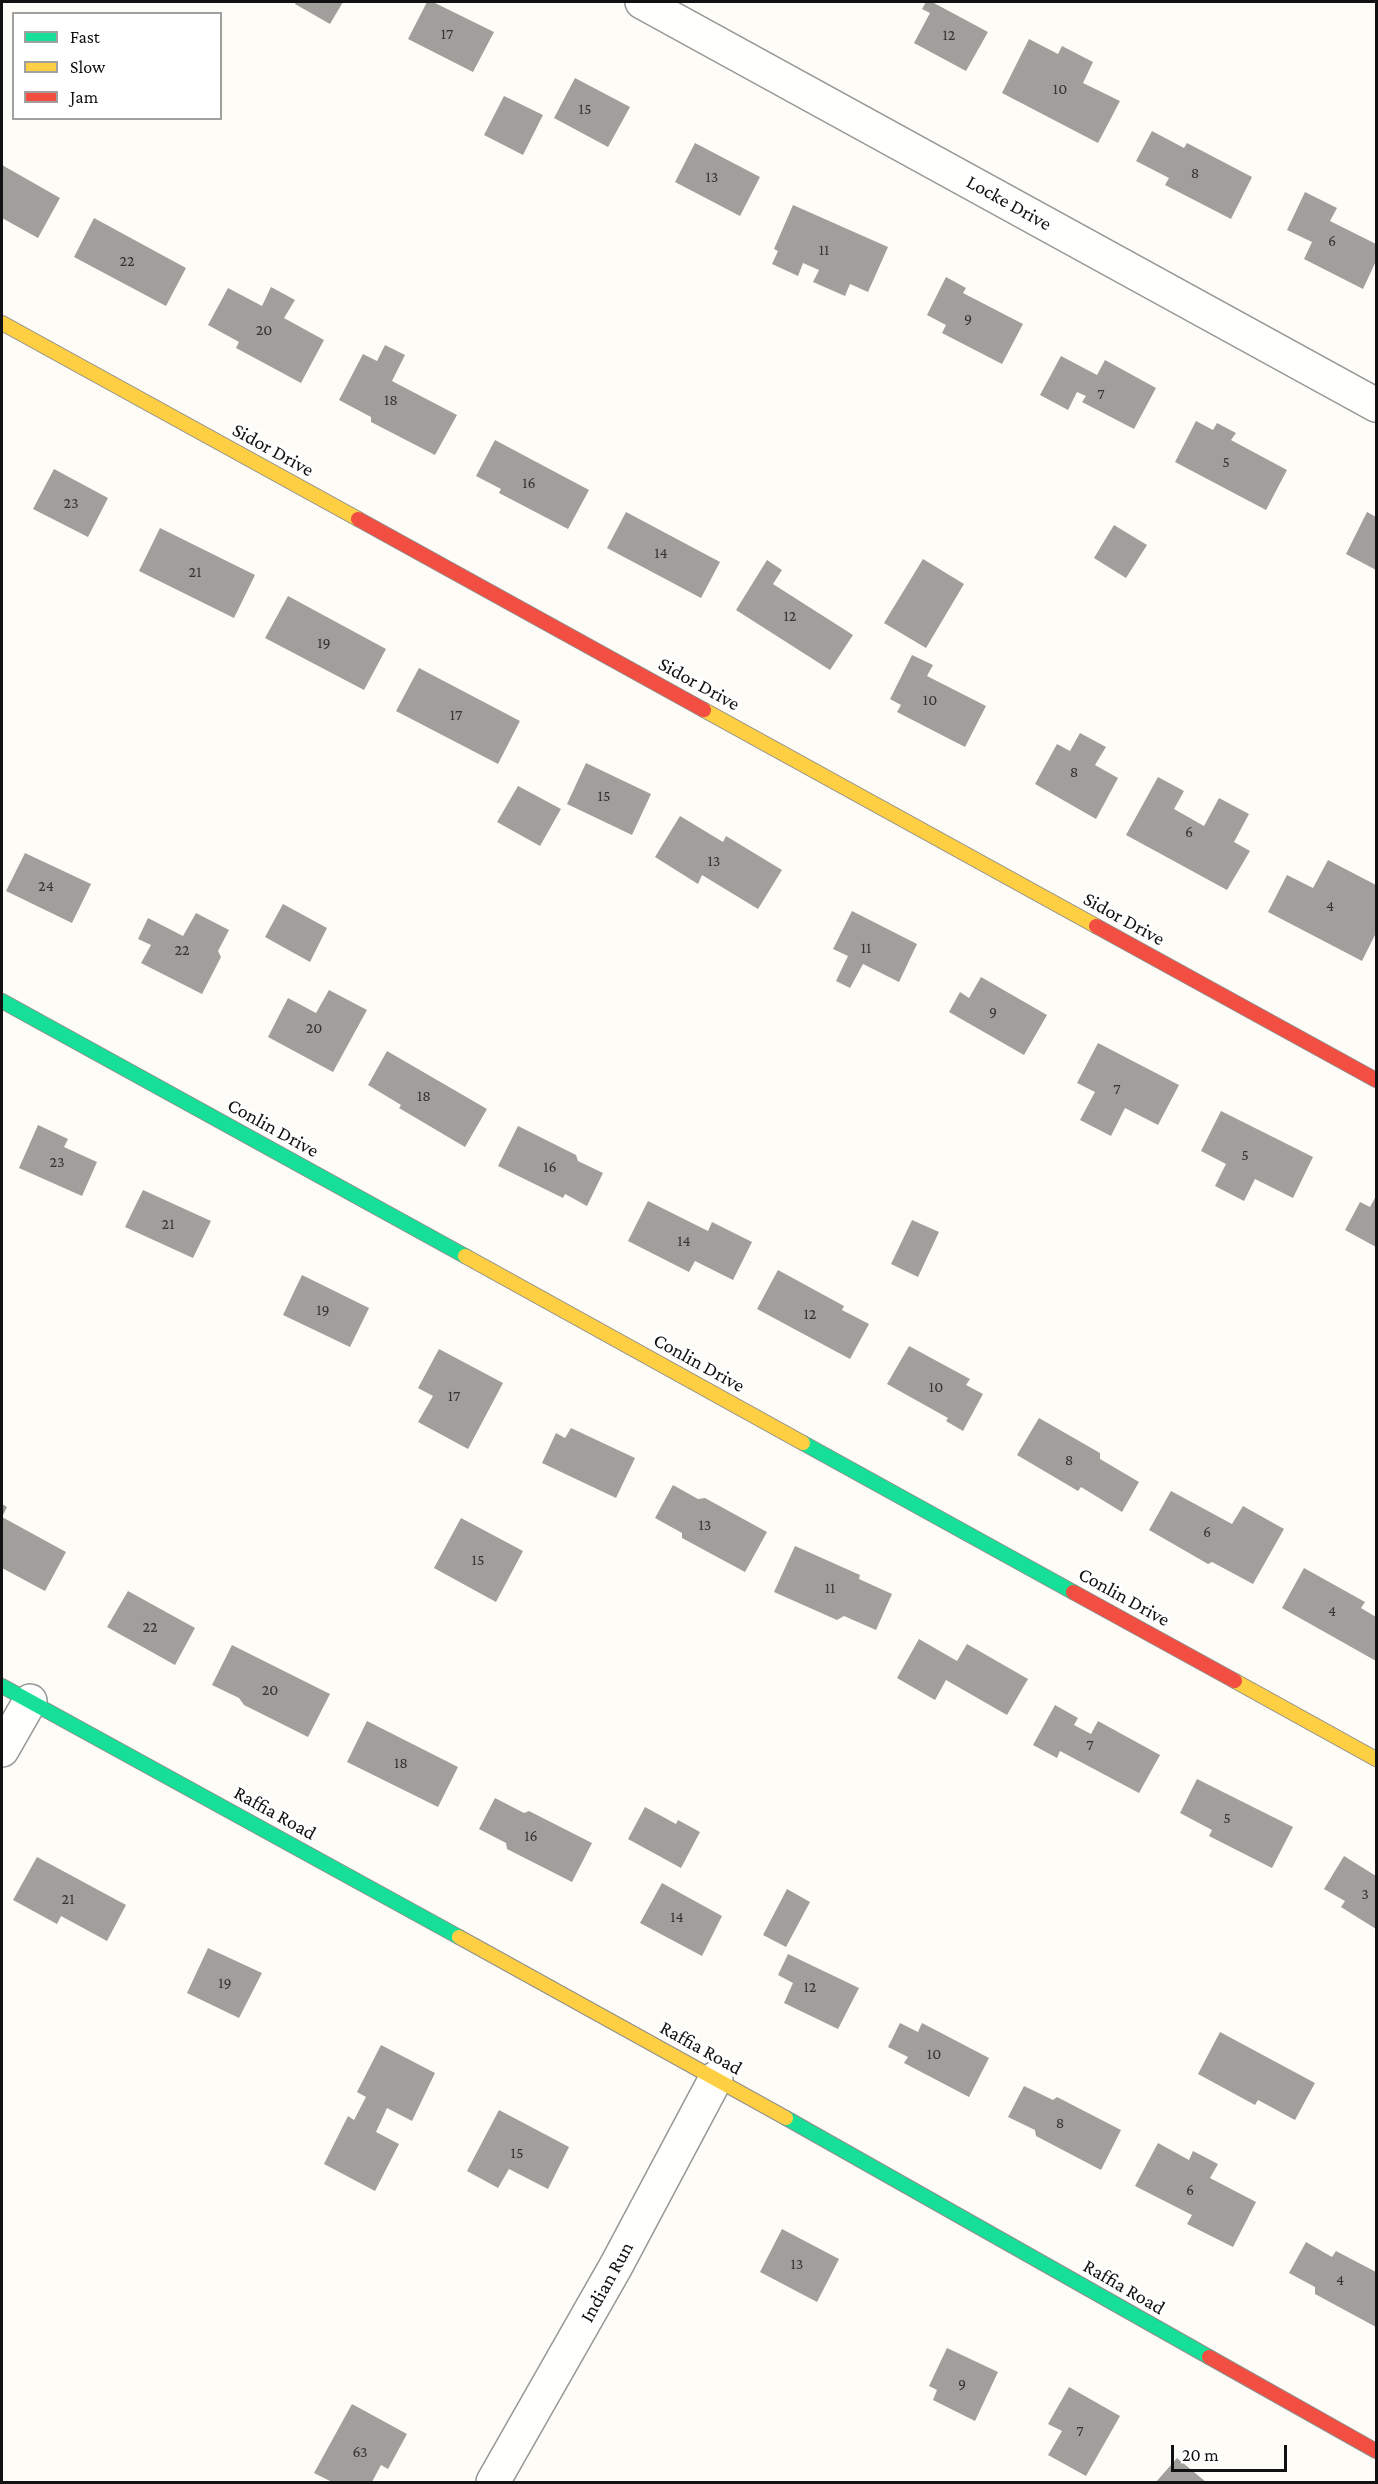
<!DOCTYPE html>
<style>
body{margin:0}
#map{position:relative;width:1378px;height:2484px;overflow:hidden;background:#fdfcf7;font-family:"Crimson Pro",serif}
canvas{display:block}
.frame{position:absolute;inset:0;border:3px solid #111;pointer-events:none}
.legend{position:absolute;left:12px;top:12px;width:210px;height:108px;box-sizing:border-box;background:#fff;border:2px solid #a0a0a0;margin:0;padding:8px 10px;list-style:none;font-size:18px;color:#111}
.legend li{display:flex;align-items:center;gap:12px;height:30px}
.legend b{width:30px;border:2px solid #a0a0a0}
.scale{position:absolute;left:1171px;top:2445px;width:116px;height:27px;box-sizing:border-box;border:3px solid #111;border-top:0;padding-left:8px;font-size:18px;line-height:21px;white-space:nowrap;color:#111;-webkit-text-stroke:4px #fff;paint-order:stroke}
</style>
<div id="map">
<canvas width="1378" height="2484"></canvas>
<div class="frame"></div>
<ul class="legend">
<li><b style="height:8px;background:#16e098"></b>Fast</li>
<li><b style="height:8px;background:#ffcf43"></b>Slow</li>
<li><b style="height:8px;background:#f24e42"></b>Jam</li>
</ul>
<div class="scale">20 m</div>
</div>
<script>
const c = document.querySelector('canvas').getContext('2d');
c.lineJoin = 'round';
function paint(path, color) { c.fillStyle = color; c.fill(path, 'evenodd'); }
const toPath = rows => new Path2D(rows.map(r => 'M' + r).join(''));
function trace(path, color, width, dash) { c.strokeStyle = color; c.lineWidth = width; c.lineCap = dash ? 'butt' : 'round'; c.setLineDash(dash || []); c.stroke(path); }
function label(font, color, halo, rows, align = 'center') {
  c.font = font + ' "Crimson Pro",serif'; c.lineWidth = 6; c.setLineDash([]); c.textBaseline = 'middle'; c.strokeStyle = halo; c.fillStyle = color; for (const [text, x, y, turn = 0] of rows) {
    c.save(); c.translate(x, y); c.rotate((+turn || 0) * Math.PI / 180); c.textAlign = isNaN(turn) ? turn : align; if (halo) c.strokeText(text, 0, 0); c.fillText(text, 0, 0); c.restore();
  }
}
paint(toPath([
 [296,2,343,2,330,24,295,4],
 [427,2,433,2,494,32,473,72,408,39],
 [926,2,932,2,988,32,966,71,914,43,930,13,922,9],
 [1029,39,1058,54,1062,46,1093,62,1083,83,1120,101,1098,143,1002,93],
 [575,78,630,107,608,147,554,118],
 [504,96,543,115,523,155,484,135],
 [1152,131,1184,148,1187,143,1252,177,1231,219,1165,185,1169,178,1136,161],
 [695,143,760,177,740,216,675,182],
 [2,165,60,198,38,238,2,218],
 [1305,192,1337,208,1330,221,1376,244,1376,261,1363,289,1304,259,1312,242,1287,230],
 [793,205,888,247,868,292,850,284,845,296,813,282,819,270,803,263,798,276,772,264,778,251,774,249],
 [94,218,186,268,166,306,74,257],
 [946,277,966,288,963,293,1023,324,1002,364,942,333,946,325,927,315],
 [271,287,295,300,284,318,324,340,301,383,236,348,239,342,208,325,228,288,262,306],
 [385,345,405,355,392,381,457,415,435,455,371,422,371,417,339,400,363,354,377,361],
 [1061,356,1097,375,1105,360,1156,388,1134,429,1082,402,1086,396,1077,392,1068,410,1040,395],
 [1196,421,1213,430,1217,423,1236,433,1231,440,1287,470,1266,510,1175,462],
 [495,440,589,490,568,529,499,493,501,489,476,476],
 [54,469,108,498,88,537,33,509],
 [626,512,720,562,701,598,607,548],
 [1367,512,1376,517,1376,570,1346,554],
 [1114,525,1147,545,1126,578,1094,558],
 [160,528,255,575,234,618,139,571],
 [923,559,964,584,926,648,884,623],
 [767,560,782,570,773,584,853,635,830,670,736,610],
 [288,596,386,649,364,690,265,638],
 [912,655,933,665,927,676,986,706,965,747,897,712,901,705,890,699],
 [419,668,520,721,498,764,396,711],
 [1080,733,1106,747,1095,765,1118,778,1096,819,1035,784,1057,744,1070,751],
 [586,763,651,794,632,835,567,804],
 [1158,777,1184,791,1174,809,1204,826,1219,798,1249,814,1234,842,1250,851,1227,890,1126,835],
 [518,786,561,809,540,846,497,822],
 [680,816,723,842,726,836,782,870,758,909,702,875,698,884,655,857],
 [25,853,91,884,72,923,6,891],
 [1328,860,1376,885,1376,933,1362,961,1268,912,1287,875,1313,888],
 [283,904,327,928,310,962,265,937],
 [852,911,917,944,899,982,863,964,850,988,836,981,848,956,833,949],
 [196,913,229,930,218,951,221,957,202,994,141,963,151,945,138,939,148,918,183,936],
 [981,977,1047,1015,1024,1055,949,1012,960,992,969,998],
 [329,990,367,1010,333,1072,268,1037,288,998,316,1013],
 [1098,1043,1179,1085,1158,1125,1125,1108,1111,1136,1080,1120,1095,1092,1077,1083],
 [387,1051,487,1109,465,1147,399,1108,401,1105,368,1085],
 [1221,1111,1313,1157,1293,1198,1255,1179,1244,1201,1215,1186,1226,1164,1201,1151],
 [38,1125,68,1139,64,1147,97,1162,82,1196,19,1168],
 [518,1126,576,1155,578,1161,603,1173,587,1206,565,1194,563,1198,498,1166],
 [143,1190,211,1221,193,1258,125,1227],
 [1376,1196,1376,1247,1345,1230,1360,1202,1370,1207],
 [648,1201,708,1231,712,1222,752,1242,733,1280,695,1261,689,1272,628,1241],
 [912,1220,939,1232,918,1277,891,1264],
 [778,1270,844,1306,842,1310,869,1324,850,1359,757,1309],
 [302,1275,369,1308,350,1347,283,1315],
 [909,1346,970,1379,966,1385,983,1394,963,1431,946,1421,948,1418,887,1384],
 [439,1349,503,1383,468,1449,418,1422,433,1396,418,1388],
 [1039,1418,1100,1453,1100,1459,1139,1482,1122,1512,1081,1487,1078,1491,1017,1455],
 [571,1428,635,1458,616,1498,542,1463,556,1433,565,1438],
 [673,1485,698,1499,705,1498,767,1532,745,1572,682,1538,682,1533,655,1518],
 [1171,1491,1232,1524,1243,1506,1284,1529,1253,1584,1212,1562,1208,1564,1149,1530],
 [2,1504,7,1507,2,1517,66,1552,45,1591,2,1568],
 [461,1518,523,1551,496,1602,434,1568],
 [795,1546,860,1575,859,1579,892,1594,876,1630,844,1616,837,1620,774,1592],
 [1304,1568,1365,1602,1361,1608,1376,1617,1376,1661,1282,1608],
 [128,1591,195,1628,175,1665,107,1627],
 [919,1639,957,1661,967,1644,1028,1679,1007,1715,946,1680,935,1700,897,1678],
 [232,1645,330,1694,308,1737,244,1705,239,1698,212,1685],
 [1055,1705,1078,1718,1074,1725,1091,1734,1098,1721,1160,1755,1139,1793,1060,1751,1057,1758,1033,1745],
 [367,1721,458,1767,438,1807,347,1762],
 [1197,1779,1293,1827,1272,1868,1209,1836,1212,1830,1180,1813],
 [495,1798,524,1813,529,1811,592,1843,572,1882,507,1849,506,1843,479,1829],
 [645,1807,676,1824,678,1820,700,1832,681,1868,628,1839],
 [1344,1856,1376,1876,1376,1929,1341,1907,1345,1901,1324,1889],
 [37,1857,126,1905,107,1941,61,1916,57,1924,13,1900],
 [662,1883,722,1916,702,1956,640,1923],
 [787,1889,810,1902,786,1947,763,1935],
 [208,1948,262,1973,239,2018,187,1993],
 [788,1954,859,1988,838,2029,784,2003,793,1983,778,1975],
 [900,2023,918,2032,922,2023,989,2058,969,2097,904,2063,908,2057,888,2047],
 [1220,2032,1315,2083,1295,2120,1258,2100,1255,2105,1198,2074],
 [381,2045,435,2073,412,2121,387,2108,376,2132,399,2144,375,2191,324,2164,348,2116,354,2120,366,2097,357,2092],
 [1024,2086,1053,2100,1057,2097,1121,2130,1101,2170,1036,2136,1035,2130,1008,2117],
 [499,2110,569,2147,548,2189,509,2169,498,2188,467,2171],
 [1158,2143,1189,2160,1193,2151,1218,2164,1210,2178,1256,2202,1233,2247,1187,2224,1192,2215,1135,2186],
 [782,2229,839,2259,817,2302,760,2272],
 [1306,2242,1332,2257,1336,2251,1376,2272,1376,2327,1315,2294,1315,2287,1289,2273],
 [947,2348,998,2372,975,2421,933,2400,937,2390,929,2386],
 [1069,2387,1120,2416,1086,2476,1048,2455,1062,2431,1048,2424],
 [352,2404,407,2434,388,2469,381,2465,372,2482,332,2482,314,2473],
 [1177,2458,1206,2482,1156,2482]
]), '#a19f9c');
const street = toPath([
 [642,2,1376,405],
 [2,1750,30,1701],
 [493,2482,616,2266,716,2078]
]);
const fast = toPath([
 [2,1001,465,1256],
 [803,1443,1073,1592],
 [2,1686,459,1937],
 [786,2118,1209,2357]
]);
const slow = toPath([
 [2,323,358,519],
 [704,710,1096,926],
 [465,1256,803,1443],
 [1235,1681,1376,1759],
 [459,1937,786,2118]
]);
const jam = toPath([
 [358,519,704,710],
 [1096,926,1376,1080],
 [1073,1592,1235,1681],
 [1209,2357,1376,2451]
]);
trace(street, '#979795', 36);
trace(fast, '#8e8d8b', 16);
trace(slow, '#8e8d8b', 16);
trace(jam, '#8e8d8b', 16);
trace(street, '#fffffe', 33);
trace(fast, '#16e098', 14);
trace(slow, '#ffcf43', 14);
trace(jam, '#f24e42', 14);
label('16px', '#353434', null, [
 ["17",447,34],
 ["12",949,35],
 ["10",1060,89],
 ["15",585,109],
 ["8",1195,173],
 ["13",712,177],
 ["6",1332,241],
 ["11",824,250],
 ["22",127,261],
 ["9",968,319],
 ["20",264,330],
 ["7",1101,394],
 ["18",391,400],
 ["5",1226,462],
 ["16",529,483],
 ["23",71,503],
 ["14",661,553],
 ["21",195,572],
 ["12",790,616],
 ["19",324,643],
 ["10",930,700],
 ["17",456,715],
 ["8",1074,772],
 ["15",604,796],
 ["6",1189,832],
 ["13",714,861],
 ["24",46,886],
 ["4",1330,906],
 ["11",866,948],
 ["22",182,950],
 ["9",993,1012],
 ["20",314,1028],
 ["7",1117,1089],
 ["18",424,1096],
 ["5",1245,1155],
 ["23",57,1162],
 ["16",550,1167],
 ["21",168,1224],
 ["14",684,1241],
 ["19",323,1310],
 ["12",810,1314],
 ["10",936,1387],
 ["17",454,1396],
 ["8",1069,1460],
 ["13",705,1525],
 ["6",1207,1532],
 ["15",478,1560],
 ["11",830,1588],
 ["4",1332,1611],
 ["22",150,1627],
 ["20",270,1690],
 ["7",1090,1745],
 ["18",401,1763],
 ["5",1227,1818],
 ["16",531,1836],
 ["3",1365,1894],
 ["21",68,1899],
 ["14",677,1917],
 ["19",225,1983],
 ["12",810,1987],
 ["10",934,2054],
 ["8",1060,2123],
 ["15",517,2153],
 ["6",1190,2190],
 ["13",797,2264],
 ["4",1340,2280],
 ["9",962,2384],
 ["7",1080,2431],
 ["63",360,2452]
]);
label('20px', '#111', '#fff', [
 ["Locke Drive",1009,203,29],
 ["Sidor Drive",273,450,29],
 ["Sidor Drive",699,684,29],
 ["Sidor Drive",1124,919,29],
 ["Conlin Drive",273,1128,29],
 ["Conlin Drive",699,1363,29],
 ["Conlin Drive",1124,1597,29],
 ["Raffia Road",275,1813,29],
 ["Raffia Road",701,2048,29],
 ["Indian Run",607,2282,-61],
 ["Raffia Road",1124,2287,30]
]);
</script>
